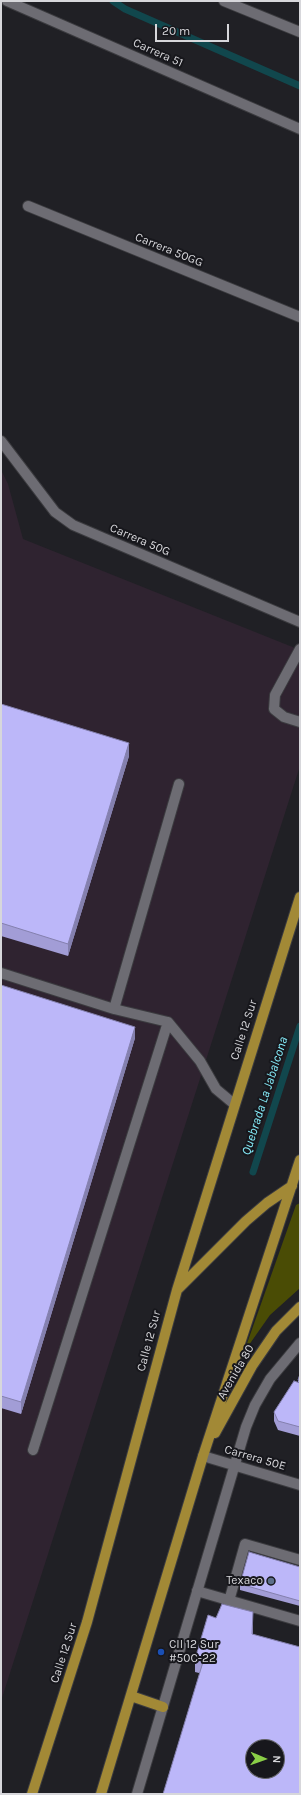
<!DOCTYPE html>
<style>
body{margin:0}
#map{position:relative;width:301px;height:1795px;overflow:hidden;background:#202025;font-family:Karla,sans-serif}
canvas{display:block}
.frame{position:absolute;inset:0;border:2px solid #d7d7db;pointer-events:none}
.north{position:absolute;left:245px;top:1739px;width:40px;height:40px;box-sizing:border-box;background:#17171c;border:1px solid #646468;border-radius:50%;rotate:92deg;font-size:11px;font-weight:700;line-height:16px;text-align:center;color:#d7d7db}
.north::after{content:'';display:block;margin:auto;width:14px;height:18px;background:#8ace47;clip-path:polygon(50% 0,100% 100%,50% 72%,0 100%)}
.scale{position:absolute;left:155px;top:24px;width:74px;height:18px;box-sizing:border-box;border:2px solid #d7d7db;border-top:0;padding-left:5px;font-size:12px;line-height:14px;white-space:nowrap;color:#d7d7db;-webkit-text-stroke:3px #17171c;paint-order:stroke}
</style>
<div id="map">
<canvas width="301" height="1795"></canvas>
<div class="frame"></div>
<div class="north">N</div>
<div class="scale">20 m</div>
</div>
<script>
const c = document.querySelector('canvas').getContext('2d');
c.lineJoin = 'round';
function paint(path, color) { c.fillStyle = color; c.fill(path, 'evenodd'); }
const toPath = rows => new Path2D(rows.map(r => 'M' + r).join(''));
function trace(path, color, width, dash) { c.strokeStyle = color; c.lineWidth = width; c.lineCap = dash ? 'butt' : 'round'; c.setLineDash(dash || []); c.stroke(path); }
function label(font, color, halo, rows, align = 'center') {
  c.font = font + ' Karla,sans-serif'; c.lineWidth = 4; c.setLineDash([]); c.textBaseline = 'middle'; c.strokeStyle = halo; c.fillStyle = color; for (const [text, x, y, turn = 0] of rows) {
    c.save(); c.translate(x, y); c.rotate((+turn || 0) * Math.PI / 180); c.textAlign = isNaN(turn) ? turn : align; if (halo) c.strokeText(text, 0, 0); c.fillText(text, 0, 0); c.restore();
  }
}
paint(toPath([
 [1,470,8,484,23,539,300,650,300,766,1,1701]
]), '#2f2330');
paint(toPath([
 [300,1203,300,1288,270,1315,244,1352,296,1205]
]), '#4a4c05');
trace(toPath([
 [113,1,125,9,300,86],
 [253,1172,300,1026]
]), '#11474d', 7);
const lane = toPath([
 [300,649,275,695,274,709,284,717,300,722],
 [1,973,114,1009,168,1022,33,1450],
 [114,1009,179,784],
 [168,1022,200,1061,216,1089,234,1104],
 [197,1591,300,1621],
 [229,1601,245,1544,300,1560]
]);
const street = toPath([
 [28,206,300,317],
 [1,441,55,512,73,525,300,622],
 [203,1456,300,1485],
 [137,1794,246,1427,255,1405,270,1379,300,1343]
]);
const secondary = toPath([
 [7,1,300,129],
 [224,1,300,32]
]);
const primary = toPath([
 [178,1289,246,1221,267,1203,292,1186],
 [215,1433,252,1366,276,1331,300,1307],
 [131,1696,163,1707],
 [32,1794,87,1622,177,1290,300,897],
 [101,1794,203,1456,300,1160]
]);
trace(lane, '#3b3b3f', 12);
trace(street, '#3b3b3f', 12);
trace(secondary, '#3b3b3f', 12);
trace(primary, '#3b3b3f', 12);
trace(lane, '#6d6c73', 10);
trace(street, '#6d6c73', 10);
trace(secondary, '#6d6c73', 10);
trace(primary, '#a28936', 10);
paint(toPath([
 [1,704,129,756,68,956,1,936],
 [1,985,135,1038,21,1414,1,1408],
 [300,1374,300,1436,278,1430,274,1421,274,1412,298,1382,298,1380],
 [300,1567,300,1606,240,1590,240,1584],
 [216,1618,253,1625,253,1634,199,1673,195,1672,195,1659]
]), '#a29dd6');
paint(toPath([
 [129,743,129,756,68,956,68,944],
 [135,1027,135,1038,21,1414,21,1402],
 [253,1612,253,1625,252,1646,252,1634]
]), '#8480ae');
const building = toPath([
 [1,704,129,743,68,944,1,923,1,704],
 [1,985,135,1027,21,1402,1,1396,1,985],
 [300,1374,300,1381,298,1380,300,1374],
 [294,1381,300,1383,300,1427,278,1421,274,1412,294,1381],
 [249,1552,300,1567,300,1601,240,1584,249,1552],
 [222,1604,253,1612,252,1634,300,1647,300,1794,163,1794,203,1662,195,1659,208,1615,216,1618,222,1604],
 [253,1747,277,1747,277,1771,253,1771,253,1747]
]);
paint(building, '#bcb7f9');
trace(building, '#8480ae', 1);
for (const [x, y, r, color] of [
 [271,1581,4,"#5c6f8a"],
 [161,1652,4,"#1a4fb4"]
]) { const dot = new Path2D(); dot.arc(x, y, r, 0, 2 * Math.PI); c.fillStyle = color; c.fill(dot); trace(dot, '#17171c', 1.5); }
label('12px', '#d7d7db', '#17171c', [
 ["Carrera 51",158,53,24],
 ["Carrera 50GG",169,250,22],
 ["Carrera 50G",140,540,23],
 ["Calle 12 Sur",244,1030,-72],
 ["Calle 12 Sur",149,1341,-75],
 ["Avenida 80",236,1372,-60],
 ["Carrera 50E",255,1458,16],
 ["Calle 12 Sur",64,1653,-72]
]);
label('12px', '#d7d7db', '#17171c', [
 ["Texaco",263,1581],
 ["Cll 12 Sur",169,1645,"left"],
 ["#50C-22",169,1659,"left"]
], 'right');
label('italic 13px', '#87eefc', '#17171c', [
 ["Quebrada La Jabalcona",265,1096,-72]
]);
</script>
